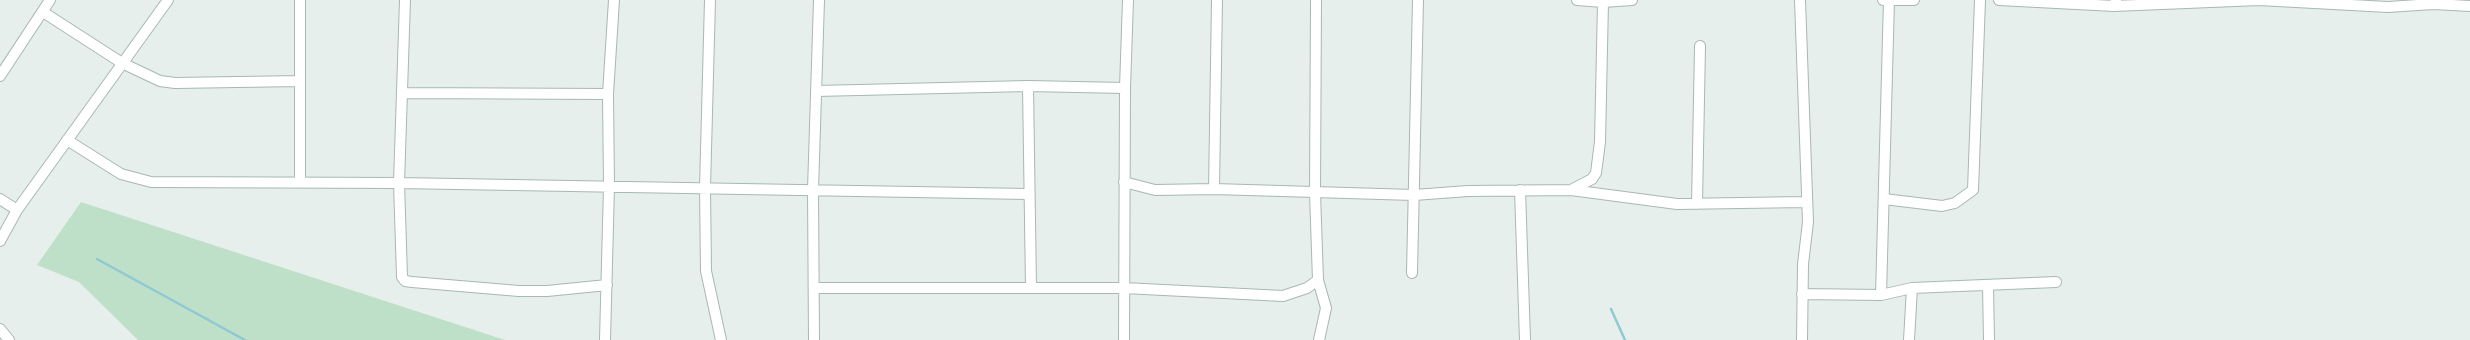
<!DOCTYPE html>
<style>
body{margin:0}
canvas{display:block;background:#e6efeb}
</style>
<canvas width="2470" height="340"></canvas>
<script>
const c = document.querySelector('canvas').getContext('2d');
c.lineJoin = 'round';
function paint(path, color) { c.fillStyle = color; c.fill(path, 'evenodd'); }
const toPath = rows => new Path2D(rows.map(r => 'M' + r).join(''));
function trace(path, color, width, dash) { c.strokeStyle = color; c.lineWidth = width; c.lineCap = dash ? 'butt' : 'round'; c.setLineDash(dash || []); c.stroke(path); }
paint(toPath([
 [81,202,505,340,138,340,79,282,37,265]
]), '#bfe0c8');
trace(toPath([
 [97,259,245,340],
 [1611,309,1625,340]
]), '#8ec9d4', 2.5);
const street = toPath([
 [405,0,399,183,402,277,405,281,412,282,519,291,547,291,607,285],
 [710,0,705,188,706,271,721,340],
 [1316,0,1315,193,1318,280,1326,308,1319,340],
 [1577,0,1603,2,1632,0],
 [1800,0,1808,222,1803,264,1802,340],
 [1883,0,1914,0],
 [1889,0,1881,295,1912,288,1909,340],
 [1999,0,2114,6,2116,0],
 [2114,6,2259,0,2388,7,2433,4,2470,6],
 [43,12,122,63,160,81,175,83,300,81],
 [0,76,50,0],
 [1028,86,1031,288],
 [816,91,1028,86,1125,88],
 [404,93,608,94],
 [67,140,121,174,151,182,399,183,1028,194],
 [300,182,300,0],
 [1124,182,1155,190,1214,189,1414,195,1468,191,1571,190,1677,204,1805,202],
 [1214,189,1217,0],
 [1520,190,1525,340],
 [1571,190,1592,179,1596,173,1600,142,1603,2],
 [0,199,17,210],
 [1884,199,1942,206,1955,203,1973,190,1980,0],
 [1697,204,1700,46],
 [0,241,17,210,168,0],
 [1412,273,1418,0],
 [1988,285,1989,340],
 [815,288,1124,288,1283,296,1307,288,1318,280],
 [1912,288,2056,282],
 [1802,294,1881,295],
 [0,329,9,340],
 [605,340,609,186,608,94,614,0],
 [814,340,813,190,819,0],
 [1124,340,1125,88,1128,0]
]);
trace(street, '#a8b8b2', 12);
trace(street, '#fff', 10);
</script>
